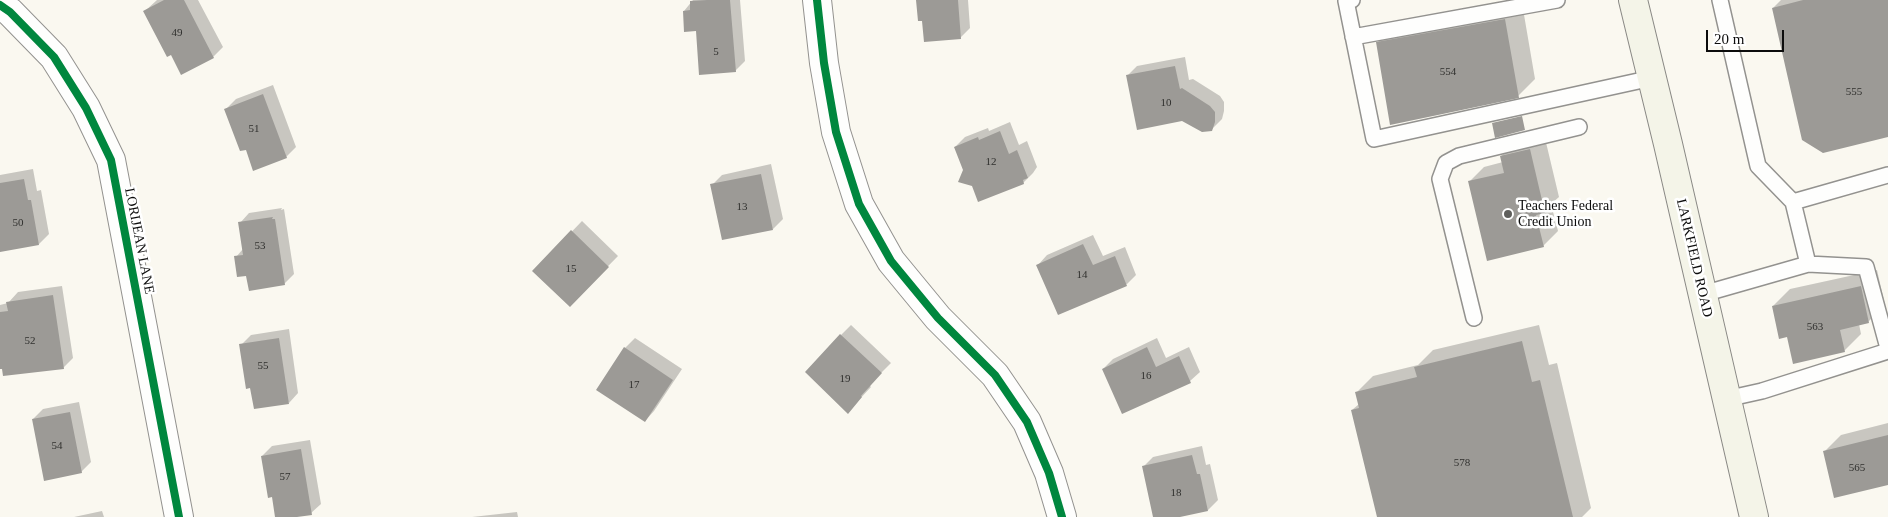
<!DOCTYPE html>
<style>
body{margin:0}
#map{position:relative;width:1888px;height:517px;overflow:hidden;background:#faf8f0;font-family:"Times New Roman",serif}
canvas{display:block}
.scale{position:absolute;left:1706px;top:30px;width:78px;height:22px;box-sizing:border-box;border:2px solid #0c0c0c;border-top:0;padding-left:6px;font-size:15px;line-height:18px;white-space:nowrap;color:#0c0c0c;-webkit-text-stroke:4px #fff;paint-order:stroke}
</style>
<div id="map">
<canvas width="1888" height="517"></canvas>
<div class="scale">20 m</div>
</div>
<script>
const c = document.querySelector('canvas').getContext('2d');
c.lineJoin = 'round';
function paint(path, color) { c.fillStyle = color; c.fill(path, 'evenodd'); }
const toPath = rows => new Path2D(rows.map(r => 'M' + r).join(''));
function trace(path, color, width, dash) { c.strokeStyle = color; c.lineWidth = width; c.lineCap = dash ? 'butt' : 'round'; c.setLineDash(dash || []); c.stroke(path); }
function label(font, color, halo, rows, align = 'center') {
  c.font = font + ' "Times New Roman",serif'; c.lineWidth = 5; c.setLineDash([]); c.textBaseline = 'middle'; c.strokeStyle = halo; c.fillStyle = color; for (const [text, x, y, turn = 0] of rows) {
    c.save(); c.translate(x, y); c.rotate((+turn || 0) * Math.PI / 180); c.textAlign = isNaN(turn) ? turn : align; if (halo) c.strokeText(text, 0, 0); c.fillText(text, 0, 0); c.restore();
  }
}
paint(toPath([
 [157,0,198,0,223,47,213,57,145,11],
 [693,0,740,0,745,61,735,71,684,11],
 [918,0,968,0,970,28,960,38,923,20],
 [1781,0,1888,0,1888,135,1773,8],
 [1522,3,1535,79,1518,96,1377,43,1394,26],
 [1185,57,1189,80,1193,79,1220,96,1224,102,1224,111,1222,119,1211,130,1183,120,1127,76,1137,66],
 [273,85,296,147,286,157,246,148,226,109,236,99],
 [1010,122,1019,145,1027,141,1037,167,1033,173,1023,183,964,170,955,147,965,137,988,128,989,131],
 [1544,134,1559,197,1551,204,1558,231,1543,246,1469,182,1484,167,1503,162,1501,156,1516,141],
 [771,164,783,219,773,229,712,185,722,175],
 [33,169,37,191,41,190,49,234,39,244,0,251,0,175],
 [282,208,281,210,284,209,294,274,284,284,247,274,236,257,243,249,240,223,249,213],
 [582,221,618,256,570,305,534,271],
 [1093,235,1103,256,1125,247,1136,275,1127,284,1058,314,1038,265,1047,255],
 [1877,270,1885,305,1868,322,1859,324,1861,334,1844,351,1773,306,1790,289],
 [62,286,73,358,63,368,0,368,0,305,8,303,18,292],
 [851,325,891,363,869,385,871,387,857,402,841,335],
 [1539,325,1549,365,1557,363,1591,508,1582,517,1378,517,1352,410,1359,404,1356,393,1373,376,1418,365,1433,350],
 [289,329,298,393,289,403,241,345,251,335],
 [635,338,682,369,654,411,645,421,625,348],
 [1157,338,1166,358,1189,347,1200,372,1190,381,1103,369,1113,359],
 [79,402,91,462,81,472,33,419,43,409],
 [1888,423,1888,484,1824,452,1841,435],
 [310,440,321,504,311,513,290,517,276,517,273,496,262,456,272,446],
 [1202,446,1206,465,1210,464,1218,500,1208,510,1174,517,1154,517,1143,467,1153,457],
 [102,511,104,517,74,517],
 [517,512,518,517,472,517]
]), '#0003');
paint(toPath([
 [164,0,184,0,214,58,181,75,171,55,167,57,143,11],
 [707,0,730,0,736,72,699,75,696,31,684,32,683,11,690,10,690,1],
 [916,0,958,0,961,39,924,42,922,21,918,21],
 [1803,0,1888,0,1888,137,1823,153,1802,140,1772,8],
 [1505,19,1519,98,1390,125,1376,42],
 [1175,66,1180,89,1182,88,1210,106,1215,112,1215,122,1212,131,1202,132,1182,121,1137,130,1126,75],
 [263,94,287,158,253,171,246,150,240,151,224,109],
 [1522,116,1525,130,1495,138,1492,123],
 [1000,131,1009,154,1017,150,1028,178,1023,180,1024,184,978,202,972,186,958,182,963,170,954,147,978,137,979,140],
 [1530,149,1545,213,1536,215,1544,247,1487,261,1468,181,1504,173,1500,156],
 [761,174,773,230,722,240,710,184],
 [24,179,28,200,31,200,39,245,0,252,0,183],
 [273,217,272,219,275,219,285,285,249,291,246,276,237,277,234,256,243,255,238,222],
 [571,230,609,267,570,307,532,271],
 [1083,244,1093,265,1115,256,1127,286,1058,315,1036,265],
 [1861,286,1869,323,1840,330,1845,352,1793,364,1787,337,1779,339,1772,306],
 [53,295,64,369,3,376,2,369,0,369,0,312,8,311,6,302],
 [840,334,882,373,861,396,862,397,848,414,805,372],
 [279,338,289,404,254,409,250,388,246,389,239,344],
 [1522,341,1532,382,1540,380,1573,517,1377,517,1351,410,1359,408,1355,392,1417,377,1414,367],
 [624,347,673,380,645,422,596,390],
 [1147,347,1156,367,1179,356,1191,383,1122,414,1102,369],
 [70,412,82,473,44,481,32,419],
 [1888,435,1888,485,1834,498,1823,451],
 [301,449,312,515,297,517,275,517,272,497,268,498,261,456],
 [1192,455,1197,474,1200,474,1208,511,1180,517,1153,517,1142,466]
]), '#9c9a96');
const lane = toPath([
 [1352,0,1346,1,1374,139,1652,78],
 [1720,0,1758,166,1793,202,1808,264],
 [1353,37,1557,0],
 [1793,202,1888,175],
 [1703,294,1808,264,1866,267,1888,348],
 [1474,318,1440,179,1446,163,1459,156,1579,127],
 [1726,399,1762,391,1888,351]
]);
const street = toPath([
 [817,0,824,63,836,132,859,204,891,261,938,318,995,375,1027,422,1049,473,1062,517],
 [0,5,10,12,54,57,86,108,111,160,179,517]
]);
const secondary = toPath([
 [1633,0,1668,144,1754,517]
]);
trace(lane, '#93928f', 18);
trace(street, '#93928f', 30);
trace(secondary, '#8a8985', 30);
trace(lane, '#fefefd', 15);
trace(street, '#fefefd', 28);
trace(secondary, '#f4f4e8', 28);
trace(toPath([
 [817,0,824,63,836,132,859,204,891,261,938,318,995,375,1027,422,1049,473,1062,517],
 [0,5,10,12,54,57,86,108,111,160,179,517]
]), '#00873e', 8);
for (const [x, y, r, color] of [
 [1508,214,5,"#5f5f5c"]
]) { const dot = new Path2D(); dot.arc(x, y, r, 0, 2 * Math.PI); c.fillStyle = color; c.fill(dot); trace(dot, '#fff', 2); }
label('11px', '#30302e', null, [
 ["49",177,33],
 ["5",716,52],
 ["554",1448,72],
 ["555",1854,92],
 ["10",1166,103],
 ["51",254,129],
 ["12",991,162],
 ["13",742,207],
 ["50",18,223],
 ["53",260,246],
 ["15",571,269],
 ["14",1082,275],
 ["563",1815,327],
 ["52",30,341],
 ["55",263,366],
 ["16",1146,376],
 ["19",845,379],
 ["17",634,385],
 ["54",57,446],
 ["578",1462,463],
 ["565",1857,468],
 ["57",285,477],
 ["18",1176,493]
]);
label('14px', '#0c0c0c', '#fff', [
 ["Teachers Federal",1518,206],
 ["Credit Union",1518,222]
], 'left');
label('14px', '#0c0c0c', '#fff', [
 ["LORIJEAN LANE",139,241,79],
 ["LARKFIELD ROAD",1694,258,77]
]);
</script>
